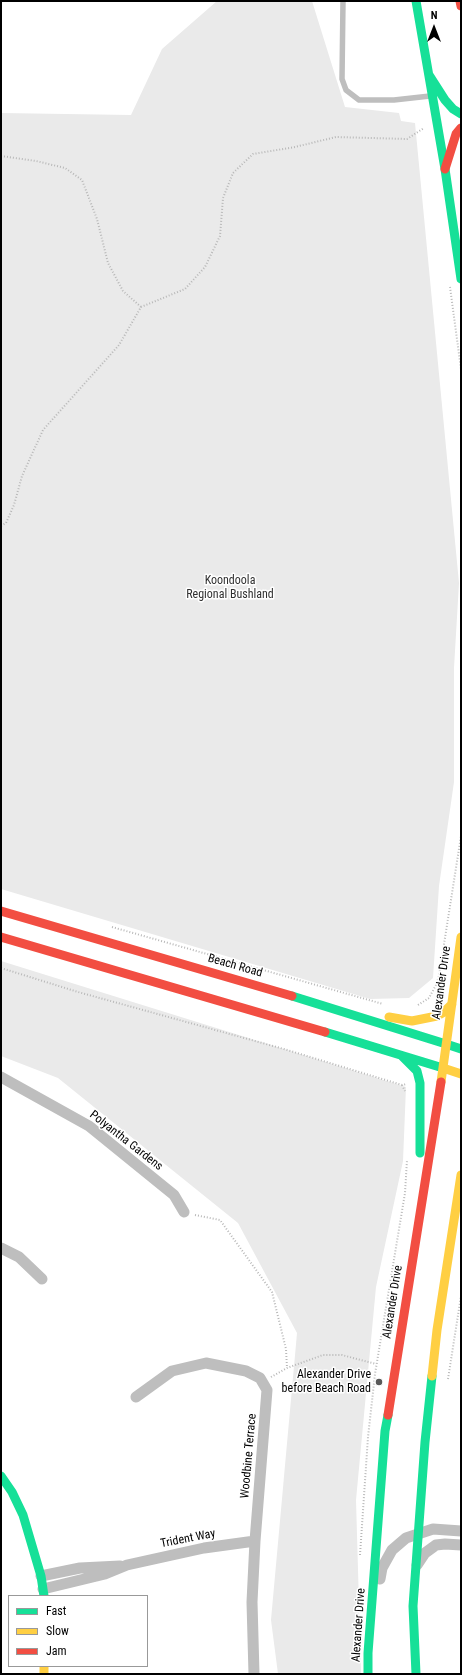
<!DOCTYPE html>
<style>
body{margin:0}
#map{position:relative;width:462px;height:1675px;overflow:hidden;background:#fff;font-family:"Roboto Condensed",sans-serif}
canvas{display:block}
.frame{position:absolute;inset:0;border:2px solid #000;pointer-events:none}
.legend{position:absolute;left:8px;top:1595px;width:140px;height:72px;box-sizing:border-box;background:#fff;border:1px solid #999;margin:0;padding:5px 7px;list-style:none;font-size:12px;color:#000}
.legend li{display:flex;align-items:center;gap:8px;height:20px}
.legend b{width:20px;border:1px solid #999}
.north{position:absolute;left:414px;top:8px;width:40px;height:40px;-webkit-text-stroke:3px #fff;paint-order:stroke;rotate:0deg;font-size:11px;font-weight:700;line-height:16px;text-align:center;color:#000}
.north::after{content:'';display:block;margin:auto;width:14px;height:18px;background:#000;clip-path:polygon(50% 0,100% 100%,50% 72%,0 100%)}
</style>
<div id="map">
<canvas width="462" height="1675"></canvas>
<div class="frame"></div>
<ul class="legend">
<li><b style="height:5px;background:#16e098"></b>Fast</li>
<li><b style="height:5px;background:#ffcf43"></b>Slow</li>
<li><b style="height:5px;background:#f24e42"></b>Jam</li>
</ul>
<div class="north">N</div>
</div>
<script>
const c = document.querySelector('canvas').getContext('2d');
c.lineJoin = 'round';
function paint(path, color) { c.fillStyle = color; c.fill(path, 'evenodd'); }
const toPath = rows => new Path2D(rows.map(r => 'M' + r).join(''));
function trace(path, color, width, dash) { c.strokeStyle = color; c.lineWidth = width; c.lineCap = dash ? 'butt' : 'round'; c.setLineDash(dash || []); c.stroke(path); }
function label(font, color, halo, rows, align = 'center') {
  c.font = font + ' "Roboto Condensed",sans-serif'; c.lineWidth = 3; c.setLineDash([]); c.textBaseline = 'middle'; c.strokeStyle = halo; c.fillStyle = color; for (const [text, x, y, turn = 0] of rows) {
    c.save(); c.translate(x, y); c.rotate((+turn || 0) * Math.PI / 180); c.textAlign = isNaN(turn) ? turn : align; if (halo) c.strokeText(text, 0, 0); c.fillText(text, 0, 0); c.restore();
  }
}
paint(toPath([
 [217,1,312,1,345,107,399,113,401,121,415,123,459,583,454,668,454,782,439,886,433,978,409,998,370,999,1,889,1,113,131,115,162,49],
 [1,961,406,1087,403,1161,376,1287,356,1500,361,1674,278,1674,271,1620,297,1333,238,1223,58,1078,1,1056]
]), '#eaeaea');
trace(toPath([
 [1,156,36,161,65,168,82,180,97,219,108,263,123,291,141,307],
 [450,287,461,369],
 [1,526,6,523,14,505,22,476,43,430,119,345,141,307,185,289,205,267,220,236,223,198,233,173,253,154,295,147,336,137,407,139,424,128],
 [112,927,383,1004],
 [1,968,78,992,284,1049,402,1085,407,1084],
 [418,1005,429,998,436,985,439,976,461,836],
 [402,1085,405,1091],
 [195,1215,220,1220,272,1292,286,1349,287,1368],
 [271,1377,287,1368,323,1355,342,1355,376,1364],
 [448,1379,461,1296],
 [360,1555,368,1437,375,1374,405,1193,407,1160]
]), '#b8b8b8', 2, [1, 2]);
trace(toPath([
 [343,1,342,79,346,90,359,100,394,100,430,96]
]), '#bebebe', 5.5);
trace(toPath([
 [1,1077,89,1126,174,1195,184,1212],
 [1,1248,19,1257,42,1279],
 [136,1397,172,1371,206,1363,246,1371,260,1378,267,1390,255,1541,252,1602,254,1674],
 [417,1565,425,1553,436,1545,445,1544,461,1545],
 [41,1576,80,1568,120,1566],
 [380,1579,382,1568,392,1550,406,1538,433,1529,461,1531],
 [43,1589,105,1574,127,1565,204,1548,255,1541]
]), '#bebebe', 11);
trace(toPath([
 [416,1,445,169,461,279],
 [429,75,445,100,453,109,461,114],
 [292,996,446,1044],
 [325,1032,443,1068],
 [446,1044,461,1049],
 [402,1056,417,1071,420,1083,420,1153],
 [1,1476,12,1492,23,1515,41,1576,44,1596],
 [368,1674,368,1653,385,1431,388,1415],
 [416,1674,413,1606,425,1442,432,1376]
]), '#16e098', 9);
trace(toPath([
 [389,1017,412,1021,437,1016,444,1012,452,1004],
 [443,1068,461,1074],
 [441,1082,461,937],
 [432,1376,437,1330,461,1175],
 [44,1666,44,1674]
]), '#ffcf43', 9);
trace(toPath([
 [460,1,461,6],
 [445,169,456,134,461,128],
 [1,911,292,996],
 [1,937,325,1032],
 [388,1415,441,1082]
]), '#f24e42', 9);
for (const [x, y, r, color] of [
 [379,1382,4,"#595959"]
]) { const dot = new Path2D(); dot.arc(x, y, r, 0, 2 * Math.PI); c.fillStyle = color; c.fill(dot); trace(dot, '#fff', 1.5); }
label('12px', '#303030', '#fff', [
 ["Koondoola",230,581],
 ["Regional Bushland",230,595]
]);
label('12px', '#000', '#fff', [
 ["Beach Road",235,966,16],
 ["Alexander Drive",442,983,-82],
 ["Polyantha Gardens",126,1141,38],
 ["Alexander Drive",393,1302,-81],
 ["Woodbine Terrace",249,1456,-85],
 ["Trident Way",188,1539,-11],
 ["Alexander Drive",359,1625,-86]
]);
label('12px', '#000', '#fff', [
 ["Alexander Drive",371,1375],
 ["before Beach Road",371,1389]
], 'right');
</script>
